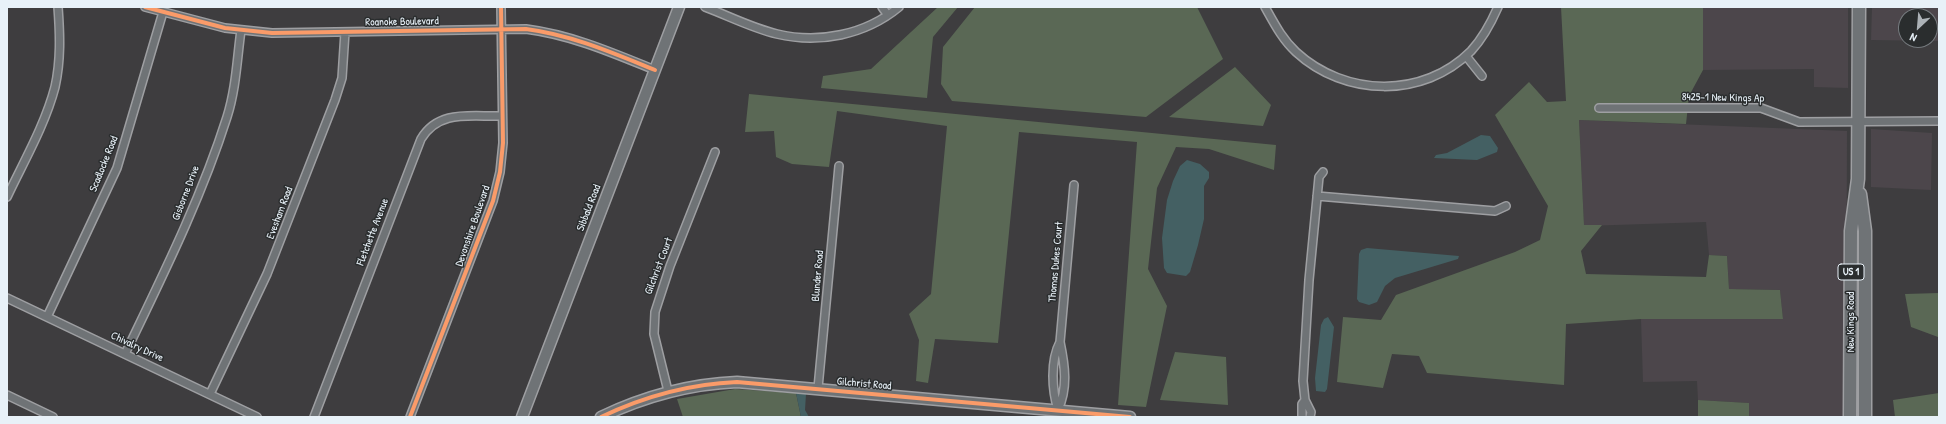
<!DOCTYPE html>
<style>
body{margin:0}
#map{position:relative;width:1946px;height:424px;overflow:hidden;background:#3e3d3f;font-family:"Patrick Hand",sans-serif}
canvas{display:block}
.frame{position:absolute;inset:0;border:8px solid #e8f1f8;pointer-events:none}
.north{position:absolute;left:1898px;top:8px;width:40px;height:40px;box-sizing:border-box;background:#2a2d2e;border:1px solid #767b7f;border-radius:50%;rotate:206deg;font-size:11px;font-weight:700;line-height:16px;text-align:center;color:#e8f1f8}
.north::after{content:'';display:block;margin:auto;width:14px;height:18px;background:#acb2b7;clip-path:polygon(50% 0,100% 100%,50% 72%,0 100%)}
</style>
<div id="map">
<canvas width="1946" height="424"></canvas>
<div class="frame"></div>
<div class="north">N</div>
</div>
<script>
const g = document.querySelector('canvas').getContext('2d');
g.lineJoin = 'round';
function fill(path, color) { g.fillStyle = color; g.fill(path, 'evenodd'); }
function strokePath(path, color, width, dash) { g.strokeStyle = color; g.lineWidth = width; g.lineCap = dash ? 'butt' : 'round'; g.setLineDash(dash || []); g.stroke(path); }
function write(font, color, halo, rows, align = 'center') {
  g.font = font + ' "Patrick Hand",sans-serif'; g.lineWidth = 3; g.setLineDash([]); g.textBaseline = 'middle'; g.strokeStyle = halo; g.fillStyle = color; for (const [text, x, y, turn = 0] of rows) {
    g.save(); g.translate(x, y); g.rotate((+turn || 0) * Math.PI / 180); g.textAlign = isNaN(turn) ? turn : align; if (halo) g.strokeText(text, 0, 0); g.fillText(text, 0, 0); g.restore();
  }
}
fill(new Path2D(`
 M1703,7H1848V88L1814,87V69L1703,70Z
 M1872,7H1939V41L1871,40ZM1906,16H1930V40H1906Z
 M1579,120L1847,131L1846,417H1749L1748,403L1698,400L1697,381L1643,382L1641,319H1783L1780,290L1729,289L1727,256L1709,255L1706,222L1584,226Z
 M1871,129L1932,133L1931,190L1871,187Z`), '#4c464b');
fill(new Path2D(`
 M938,7H958L933,37L927,98L821,88L823,76L871,69Z
 M975,7H1197L1223,59L1146,117L952,101L941,84L943,47Z
 M1561,7H1703V70L1689,96L1686,124L1579,120L1584,225H1602L1581,251L1586,274L1706,277L1709,255L1727,256L1729,289L1780,290L1783,319H1641L1566,324L1564,385L1427,373L1419,356L1392,354L1383,388L1337,382L1343,317L1381,320L1396,295L1515,252L1540,240L1548,206L1495,115L1529,82L1547,102L1566,101Z
 M1235,67L1271,105L1263,126L1169,117Z
 M749,94L1276,145L1274,170L1209,149L1176,147L1157,188L1148,269L1167,306L1146,407L1118,405L1137,142L1019,132L998,343L935,339L928,383L916,381L919,340L909,314L931,294L947,126L837,111L829,167L792,164L776,157L774,131L745,132Z
 M1939,293V342L1938,337L1911,327L1905,294Z
 M1175,352L1226,357L1228,405L1160,400Z
 M735,389L796,393L801,417H683L677,399Z
 M1939,393V417H1895L1893,400Z
 M1698,400L1749,403V417H1698Z`), '#5a6855');
fill(new Path2D(`
 M1481,135L1490,136L1498,148L1497,152L1477,160L1434,158L1436,155L1447,153Z
 M1187,160L1200,164L1209,172V178L1204,186V219L1198,245L1190,272L1186,276L1167,273L1164,268L1162,238L1167,200L1173,181L1180,166Z
 M1367,248L1459,256L1458,259L1395,278L1385,286L1377,302L1369,305L1359,302L1357,299L1359,254L1361,250Z
 M1328,317L1334,327L1327,389L1325,392L1316,391L1315,378L1321,325L1324,319Z
 M799,392L806,394L805,410L809,417H801L796,393Z`), '#446063');
strokePath(new Path2D(`
 M739,7H740`), '#446063', 2);
const street = new Path2D(`
 M145,7L225,28L272,33L526,29C572,35 613,53 655,70
 M705,7C729,16 752,28 777,34C819,44 865,35 899,7
 M882,7L887,14
 M1265,7C1274,23 1282,39 1296,52C1345,97 1423,99 1471,51C1483,38 1491,23 1498,7
 M1466,56L1482,76
 M1599,108H1761L1799,122L1939,121
 M1317,196L1495,211L1506,206
 M7,197C24,161 45,125 55,87C61,60 60,34 58,7
 M7,298L257,417
 M47,317L117,168L163,12
 M125,354C162,277 201,199 227,117C236,89 237,59 241,30
 M818,388L839,166
 M668,391L654,334L655,312L670,266L715,152
 M210,394L267,274L335,100L342,78L345,32
 M7,395L53,417
 M1058,410C1068,388 1065,366 1060,342L1074,185
 M1058,410C1052,390 1050,361 1060,342
 M314,417L421,139C439,109 471,117 502,116
 M410,417L493,201L500,172L503,143L501,7
 M1302,417V404L1305,400
 M1310,417L1311,412L1305,400L1303,381L1309,280L1319,177L1323,172`);
const secondary = new Path2D(`
 M522,417L679,7
 M601,417C645,396 688,384 737,382L1130,417`);
const highway = new Path2D(`
 M1860,194L1865,231V417
 M1850,417L1851,231L1858,179L1859,7`);
strokePath(street, '#9e9fa2', 10);
strokePath(secondary, '#9e9fa2', 13);
strokePath(highway, '#9e9fa2', 15);
strokePath(street, '#6f7376', 7);
strokePath(secondary, '#6f7376', 10);
strokePath(highway, '#6f7376', 12);
strokePath(new Path2D(`
 M145,7L225,28L272,33L526,29C572,35 613,53 655,70
 M410,417L493,201L500,172L503,143L501,7
 M601,417C645,396 688,384 737,382L1130,417`), '#fa9b69', 4);
for (const [x, y, w] of [
 [1851,272,26]
]) { const box = new Path2D(); box.roundRect(x - w / 2, y - 8, w, 16, 3); g.fillStyle = '#2a2d2e'; g.fill(box); strokePath(box, '#e8f1f8', 1); }
write('bold 10px', '#e8f1f8', null, [
 ["US 1",1851,272]
]);
write('11px', '#e8f1f8', '#2a2d2e', [
 ["Roanoke Boulevard",402,22,-1],
 ["8425-1 New Kings Ap",1723,98,1],
 ["Scadlocke Road",104,164,-68],
 ["Gisborne Drive",186,193,-69],
 ["Sibbald Road",589,208,-69],
 ["Evesham Road",280,213,-69],
 ["Devonshire Boulevard",473,226,-71],
 ["Fletchette Avenue",373,232,-69],
 ["Thomas Dukes Court",1056,262,-85],
 ["Gilchrist Court",659,266,-69],
 ["Blunder Road",818,276,-85],
 ["New Kings Road",1851,322,-90],
 ["Chivalry Drive",137,347,25],
 ["Gilchrist Road",864,384,5]
]);
</script>
